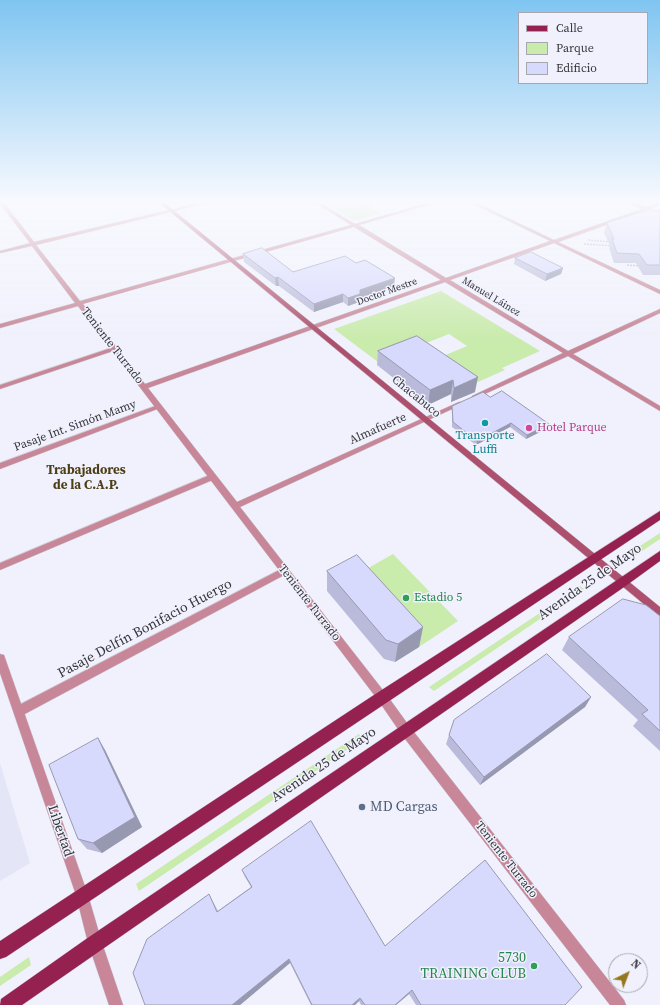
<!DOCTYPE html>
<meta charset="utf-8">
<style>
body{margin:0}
#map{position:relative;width:660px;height:1005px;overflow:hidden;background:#f0f1fc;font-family:"Source Serif 4",serif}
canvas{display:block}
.legend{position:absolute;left:518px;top:12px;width:130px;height:72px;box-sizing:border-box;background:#f0f1fc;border:1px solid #a6a7af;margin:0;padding:5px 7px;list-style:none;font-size:12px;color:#36373b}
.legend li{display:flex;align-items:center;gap:8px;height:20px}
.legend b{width:20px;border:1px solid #a6a7af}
.north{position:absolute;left:608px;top:953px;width:40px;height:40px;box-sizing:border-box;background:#f0f1fc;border:1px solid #a6a7af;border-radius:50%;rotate:42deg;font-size:11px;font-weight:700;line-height:16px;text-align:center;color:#36373b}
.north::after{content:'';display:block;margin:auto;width:14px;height:18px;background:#94771e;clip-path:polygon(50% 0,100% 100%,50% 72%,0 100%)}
</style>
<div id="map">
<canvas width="660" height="1005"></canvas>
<ul class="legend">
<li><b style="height:5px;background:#952150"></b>Calle</li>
<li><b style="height:11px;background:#c9ebac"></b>Parque</li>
<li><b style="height:11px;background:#d8dafd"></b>Edificio</li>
</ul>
<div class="north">N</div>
</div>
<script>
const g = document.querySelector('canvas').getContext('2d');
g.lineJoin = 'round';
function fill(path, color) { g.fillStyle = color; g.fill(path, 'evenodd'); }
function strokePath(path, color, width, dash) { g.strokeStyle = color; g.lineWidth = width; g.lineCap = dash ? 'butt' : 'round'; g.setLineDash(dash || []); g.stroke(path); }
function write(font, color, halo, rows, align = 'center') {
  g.font = font + ' "Source Serif 4",serif'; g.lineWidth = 3; g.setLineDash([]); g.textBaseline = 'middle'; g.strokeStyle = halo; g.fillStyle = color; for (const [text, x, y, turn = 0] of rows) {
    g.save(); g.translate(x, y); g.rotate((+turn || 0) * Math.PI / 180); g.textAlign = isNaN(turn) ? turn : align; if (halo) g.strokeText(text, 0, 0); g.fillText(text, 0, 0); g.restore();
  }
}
fill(new Path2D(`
 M0,763L30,863L0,881Z`), '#e4e5f7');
fill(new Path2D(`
 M320,200H356L381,213L358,220H353Z
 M441,291L540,351L502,368L505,370L478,382L441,357L467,346L449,334L378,362L334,329Z
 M660,533V539L633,557L629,553Z
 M393,554L458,621L419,647L356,575Z
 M580,586L584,589L434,691L429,687Z
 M359,734L363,739L139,891L136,884Z
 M29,957L31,965L0,986V977Z`), '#c9ebac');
const lane = new Path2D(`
 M114,347L117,349L116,350L0,389V385Z
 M158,405L160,406V408L0,469V463Z
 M212,474L216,477L215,479L0,570V563Z
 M285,567L288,569L289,571L288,573L23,715L19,716L15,715L14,711L15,707Z`);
const street = new Path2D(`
 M0,200H2L34,242L212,200H219L36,245L80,301L351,225L311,200H316L355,224L438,200H445L359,225L446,278L550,241L465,200H470L554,240L642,209L622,200H628L647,207L660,203V205L649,210L558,242L660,290V294L554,243L450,280L568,351L660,309V313L573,354L660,406V411L568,356L476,398H472V396L563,353L445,282L148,388L237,502L459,402H463V404L240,507L386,694L410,727L624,1000L626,1005H610L402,735L378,700L78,306L0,328V324L75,303L32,246L0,253V251L30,243L0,204ZM354,227L441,280L145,384L83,304Z
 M0,654L4,655L5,658L88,895L102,943L123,1005H109L88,943L76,895L0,673Z`);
const secondary = new Path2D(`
 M156,200H161L660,607V616L657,615Z`);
const primary = new Path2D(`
 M660,511V520L6,957L0,959V941L377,693Z
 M660,551V561L627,585L22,1005H0L1,999L89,937Z`);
strokePath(lane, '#cbccd5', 1);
strokePath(street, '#cbccd5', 1);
strokePath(secondary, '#cbccd5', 1);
strokePath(primary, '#cbccd5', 1);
strokePath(new Path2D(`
 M588,240L611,242
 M584,244L613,246
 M627,265L640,266`), '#b6b7c0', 1.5, [2, 1]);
fill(lane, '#c78798');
fill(street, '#c78798');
fill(secondary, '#ac506d');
fill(primary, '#952150');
fill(new Path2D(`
 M660,208V275H643L636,263H614L609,248L610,246L604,233L607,223L659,211Z
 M243,254L293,272L356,263L394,286L360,298L359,302L348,306L343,302L314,312L279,286H276L244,262Z
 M515,258L563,268L561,274L545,281L514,264Z
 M417,336L475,392L451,402V394L428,405L377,365L378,351Z
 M490,397L548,428L526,439L510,427L476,445L452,427V406Z
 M327,571L423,627L419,647L395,662L384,659L327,591Z
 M660,616V751L633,726L638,720L562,650L569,637Z
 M591,697L585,707L480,785L446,744L454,720Z
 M98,738L105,750L142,827L102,853L87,849L78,839Z
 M242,870L385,946L565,1005H416L409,994L396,1005H361L359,1001L355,1005H311L290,963L240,1005H145L209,894L218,911L251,887L245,877Z`), '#babbda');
fill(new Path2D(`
 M563,268L561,274L545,281L547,274Z
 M278,277L279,286H276L275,278Z
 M395,278L394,286L360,298L359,302L348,306V298L360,290Z
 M343,294V302L314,312V304Z
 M478,377L475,392L451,402L454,388Z
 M453,380L451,394L428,405L430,390Z
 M511,423L510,427L476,445L477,441Z
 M549,424L548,428L526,439L527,435Z
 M423,627L419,647L395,662L398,644Z
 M591,697L585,707L480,785L484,777Z
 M98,738L105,750L142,827L102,853L93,843Z
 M289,959L290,963L240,1005H232Z
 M412,990L409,994L396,1005H395Z
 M360,998L359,1001L355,1005H352Z`), '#9799b1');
const building = new Path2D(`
 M648,210L660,211V265H647L639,254L617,253L612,239H614L607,223Z
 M262,248L293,272L345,256L356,263L365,260L395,278L360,290V294L348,298L343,294L314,304L278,277L275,278L243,254Z
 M531,252L563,268L547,274L515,258Z
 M417,336L478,377L454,388L453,380L430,390L378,351Z
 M502,391L549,424L527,435L511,423L477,441L453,422L452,406L483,392L490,397Z
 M357,555L423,627L398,644L386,640L327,571Z
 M623,599L646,605L660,616V731L642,714L648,710L569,637Z
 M547,654L591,697L484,777L449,735L454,720Z
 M98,738L135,817L93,843L78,839L49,765Z
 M311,821L385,946L485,860L582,987L565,1005H421L412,990L395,1005H365L360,998L352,1005H312L289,959L232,1005H145L133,973L147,939L209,894L217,912L252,887L242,870Z`);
fill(building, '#d8dafd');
strokePath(building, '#9799b1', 1);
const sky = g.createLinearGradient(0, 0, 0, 341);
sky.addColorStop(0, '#7fc5f1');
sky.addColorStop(0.59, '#f8f9fe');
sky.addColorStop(1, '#f8f9fe00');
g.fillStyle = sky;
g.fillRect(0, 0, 660, 341);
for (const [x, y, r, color] of [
 [485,423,4,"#0f9aa8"],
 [529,428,4,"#d1479c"],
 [406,598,4,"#2e9e5b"],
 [362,807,4,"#5c6f8a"],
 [534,966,4,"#2e9e5b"]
]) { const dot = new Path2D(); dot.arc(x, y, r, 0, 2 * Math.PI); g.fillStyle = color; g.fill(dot); strokePath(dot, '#f0f1fc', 1.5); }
write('10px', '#36373b', '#f0f1fc', [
 ["Doctor Mestre",387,292,-20],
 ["Manuel Láinez",491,297,31]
]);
write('12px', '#36373b', '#f0f1fc', [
 ["Teniente Turrado",112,346,52],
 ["Chacabuco",416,397,39],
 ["Pasaje Int. Simón Mamy",75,426,-20],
 ["Almafuerte",378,429,-24],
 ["Teniente Turrado",309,603,52],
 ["Teniente Turrado",506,860,52]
]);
write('12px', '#b23c85', '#f0f1fc', [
 ["Hotel Parque",537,428]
], 'left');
write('12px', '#0d838f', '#f0f1fc', [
 ["Transporte",485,436],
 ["Luffi",485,450]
]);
write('12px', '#27864d', '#f0f1fc', [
 ["Estadio 5",414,598]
], 'left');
write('bold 13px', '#4c3e16', '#f0f1fc', [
 ["Trabajadores",86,471],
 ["de la C.A.P.",86,486]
]);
write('14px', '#36373b', '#f0f1fc', [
 ["Avenida 25 de Mayo",590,582,-35],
 ["Pasaje Delfín Bonifacio Huergo",145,629,-28],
 ["Avenida 25 de Mayo",324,765,-34],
 ["Libertad",60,831,71]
]);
write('14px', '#4e5e75', '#f0f1fc', [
 ["MD Cargas",370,807]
], 'left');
write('14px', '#27864d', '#f0f1fc', [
 ["5730",526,958],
 ["TRAINING CLUB",526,974]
], 'right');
</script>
